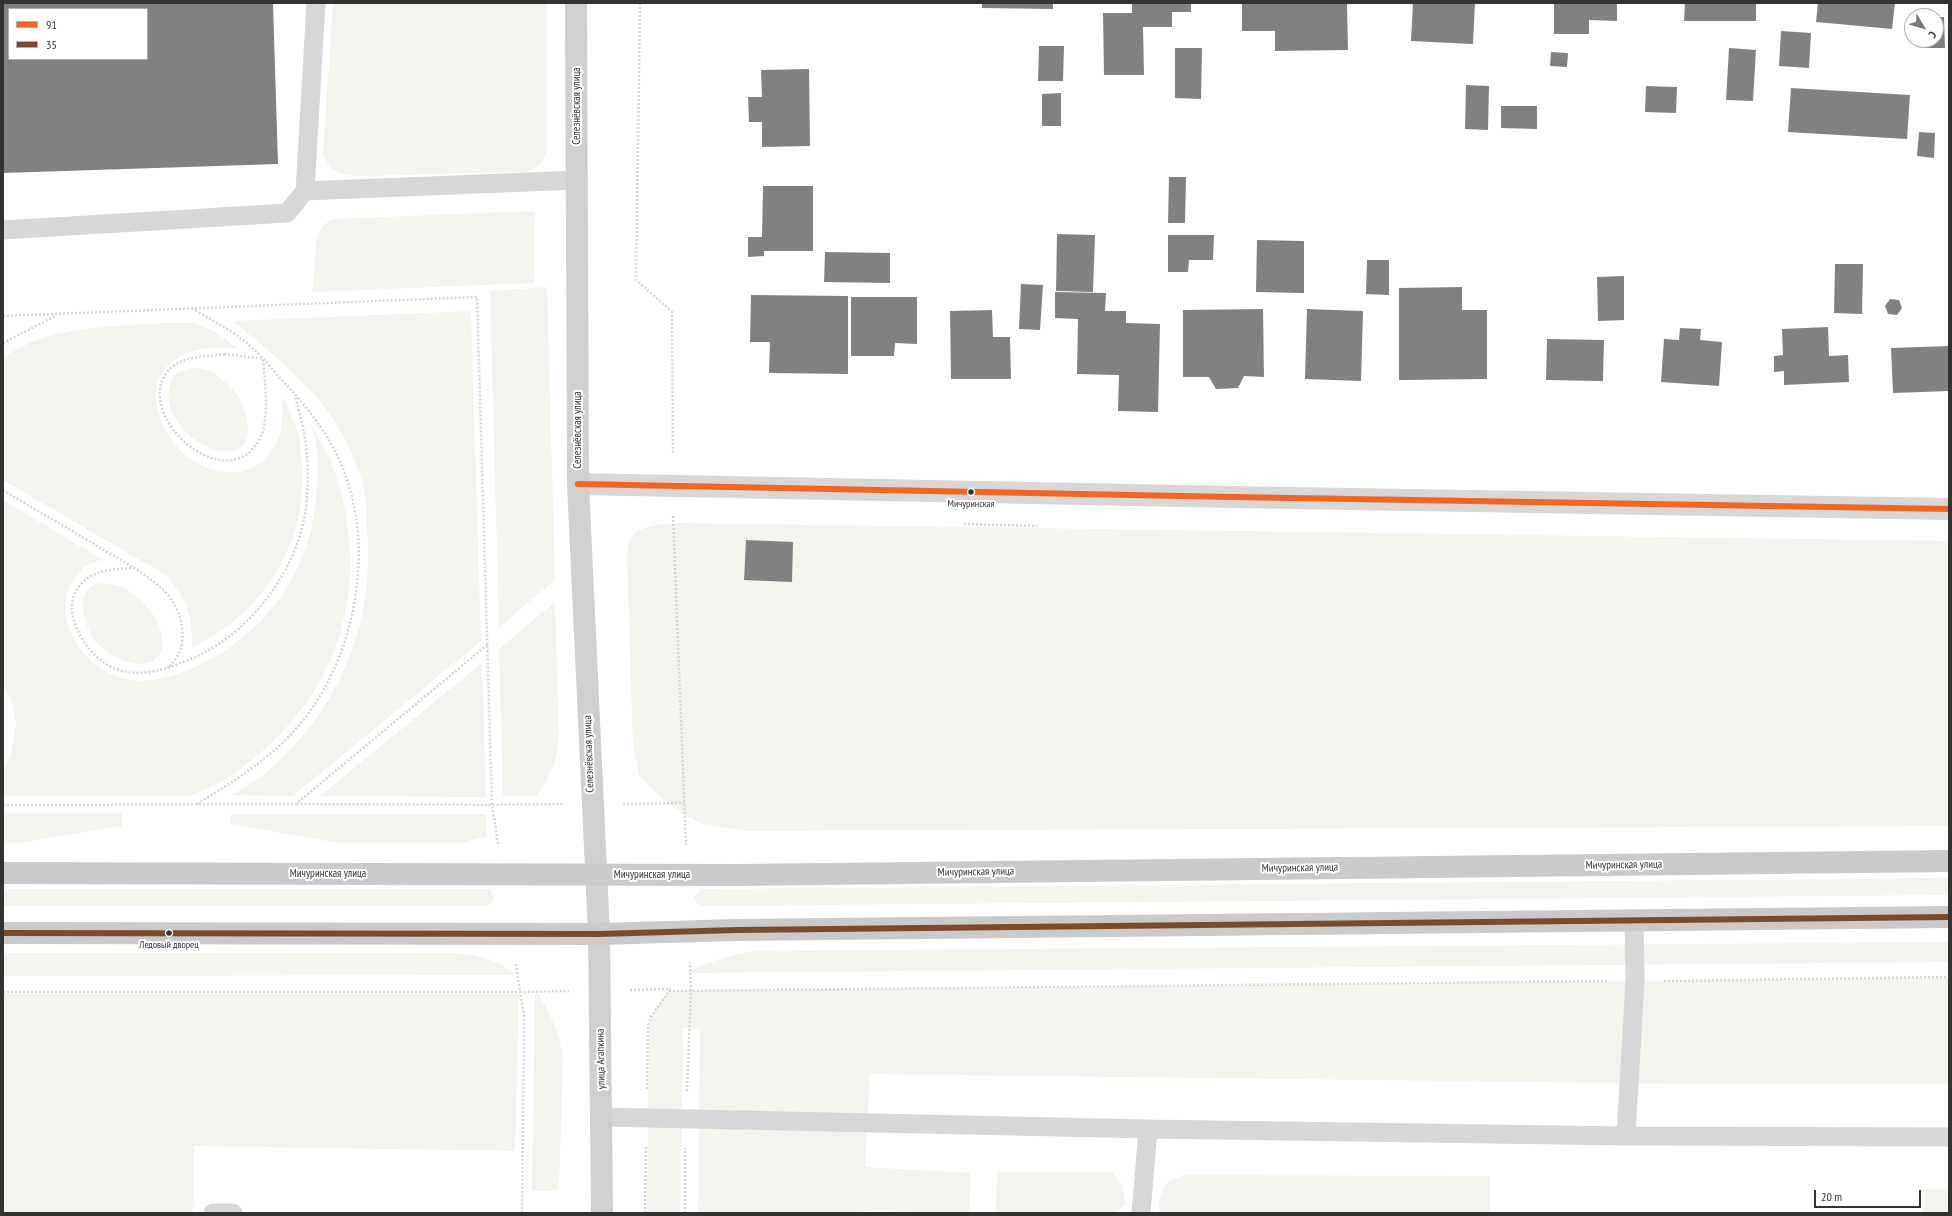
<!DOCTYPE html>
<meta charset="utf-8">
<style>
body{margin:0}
#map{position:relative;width:1952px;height:1216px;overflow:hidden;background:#fff;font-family:"PT Sans Narrow",sans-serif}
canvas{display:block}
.frame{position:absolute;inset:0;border:4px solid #333;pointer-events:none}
.legend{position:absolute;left:8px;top:8px;width:140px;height:52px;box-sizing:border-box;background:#fff;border:1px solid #adadad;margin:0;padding:5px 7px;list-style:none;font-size:12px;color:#333}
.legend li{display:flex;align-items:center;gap:8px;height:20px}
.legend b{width:20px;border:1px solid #adadad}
.north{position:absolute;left:1904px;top:8px;width:40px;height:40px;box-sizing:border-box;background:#fff;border:1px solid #adadad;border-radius:50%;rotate:128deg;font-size:11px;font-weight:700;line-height:16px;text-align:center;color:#333}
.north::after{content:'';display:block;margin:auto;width:14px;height:18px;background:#7a7a7a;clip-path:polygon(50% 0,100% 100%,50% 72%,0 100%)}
.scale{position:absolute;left:1814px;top:1190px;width:107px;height:18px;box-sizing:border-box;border:2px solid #333;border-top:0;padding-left:5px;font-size:12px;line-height:14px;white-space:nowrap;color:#333;-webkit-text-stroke:3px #fff;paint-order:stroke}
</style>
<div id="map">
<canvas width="1952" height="1216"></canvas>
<div class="frame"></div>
<ul class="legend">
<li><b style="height:5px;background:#f26522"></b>91</li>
<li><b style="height:5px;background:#7a4b2a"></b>35</li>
</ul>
<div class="north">С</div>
<div class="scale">20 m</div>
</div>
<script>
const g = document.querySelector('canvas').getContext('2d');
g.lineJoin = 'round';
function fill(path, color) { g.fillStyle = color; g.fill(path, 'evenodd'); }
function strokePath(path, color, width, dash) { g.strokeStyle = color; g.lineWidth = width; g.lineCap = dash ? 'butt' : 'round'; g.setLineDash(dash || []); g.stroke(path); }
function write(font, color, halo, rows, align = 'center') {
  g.font = font + ' "PT Sans Narrow",sans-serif'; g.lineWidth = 4; g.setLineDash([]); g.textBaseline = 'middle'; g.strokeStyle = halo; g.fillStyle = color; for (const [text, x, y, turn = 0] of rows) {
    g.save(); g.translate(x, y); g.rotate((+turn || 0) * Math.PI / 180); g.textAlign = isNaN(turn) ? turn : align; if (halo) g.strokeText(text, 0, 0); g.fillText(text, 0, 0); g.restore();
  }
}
fill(new Path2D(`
 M333,3H547V150C542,164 539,167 526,172L363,176C343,176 331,173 323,154Z
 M535,211L534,283L312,292L317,235L323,226L331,219Z
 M547,287L555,580L499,627L490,291Z
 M471,311L481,641L293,796L232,795C243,788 256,781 267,772C340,709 375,624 367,528C366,515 367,501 364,489C360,469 346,439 335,422C309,381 269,352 233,321Z
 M164,323H193L214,331L237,348C225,348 213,347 201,349C111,367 172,486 243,471C261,467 273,453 279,436C283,424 282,410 283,397C288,408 294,419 297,431C300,439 300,449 301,458C311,541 264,612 192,648C193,616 187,598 164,574L3,480V358C50,325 108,327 164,323Z
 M191,368C197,368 204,369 209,371C220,376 234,389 240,400C249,417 256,449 229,451C199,453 158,414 171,383C172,379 176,373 180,371C183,369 188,369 191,368Z
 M312,426C319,440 330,456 335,471C368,574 348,672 268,746C246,766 216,790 186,796H3V770L11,756L16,723L11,698L3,687V500L103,560C92,561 85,566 78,574C46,609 80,668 121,678C146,685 173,677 197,666C270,632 314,566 317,485C318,463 318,447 312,426Z
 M673,523L1949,541V826L748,831L702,824L681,813L657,794L639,775L633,747L627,553C628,549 628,541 631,538C640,525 659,525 673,523Z
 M100,583C154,583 189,665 138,664C123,663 105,653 96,641C83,626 73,588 100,583Z
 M555,602L559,731C559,754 551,778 537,796H503L499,649Z
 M482,663L486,797L320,796Z
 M3,813H122V826L18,843H3Z
 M231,814H486L487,836L461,843H339L230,824Z
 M1949,878V895L701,906L696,902L694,896L701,889Z
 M3,889H487L491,890L494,899L491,904L487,906H3Z
 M1949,942V962L687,973C708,961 729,956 752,951Z
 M3,953H458C478,956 501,960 515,975L3,976Z
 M1949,978V1084H1703L870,1074L865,1167L971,1173L969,1213L863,1211V1213H698L700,1029L683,1028L680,1213H647L649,1025L655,1009L669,991Z
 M3,994H519L515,1151L194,1146L193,1213H3Z
 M535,994H538C551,1014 559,1033 563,1057L559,1188L555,1191H532Z
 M997,1172H1113L1123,1186L1125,1205L1115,1213H996Z
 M1183,1175L1490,1176V1213H1159V1201L1166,1184Z
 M1923,1189H1949V1213H1923Z`), '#f1f5ed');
fill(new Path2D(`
 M3,3H273L278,164L3,173ZM9,9H147V59H9Z
 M982,3H1053V9L982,8Z
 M1132,3H1191V12H1172V27H1143L1144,75H1104L1103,13H1132Z
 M1242,3H1347L1348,50L1275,51V31H1242Z
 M1413,3H1475L1473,44L1411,41Z
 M1554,3H1617V21L1589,20V34H1554Z
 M1685,3H1756V21H1684Z
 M1818,3H1895L1892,29L1816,22Z
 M1936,17H1944L1945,48H1923V40H1936Z
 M1781,31L1811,33L1809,68L1779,66Z
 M1039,46H1064L1063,81H1038Z
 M1175,48H1202L1201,99L1175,98Z
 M1729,48L1756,50L1753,101L1726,100Z
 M1551,52L1568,53L1567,67L1550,66Z
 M809,69L810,146L762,147V122H749L748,97H762L761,70Z
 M1466,85L1489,86L1488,130L1465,129Z
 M1646,86L1677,87L1676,113L1645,112Z
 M1791,88L1910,95L1907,139L1788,132Z
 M1061,93V126H1042V94Z
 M1501,106H1537V129L1501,128Z
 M1919,132L1935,133L1934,158L1917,156Z
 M1169,177H1186L1185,223H1168Z
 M763,186H813V251H764V256L748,257V237H762Z
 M1057,234L1095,235L1093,292L1056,291Z
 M1168,235H1214L1213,260H1189L1188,272H1168Z
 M1257,240L1304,241V293L1256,292Z
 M825,252L890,253V283L824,282Z
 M1367,260H1389V295L1366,294Z
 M1835,264H1863L1862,314L1834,313Z
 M1624,276V320L1598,321L1597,277Z
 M1021,284L1043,285L1040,330L1019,329Z
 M1462,287V310H1487V379L1399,380V288Z
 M1055,292L1106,293L1105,311H1126V323L1160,324L1158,412L1118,411L1119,375L1077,374L1078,319L1055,318Z
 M751,295L848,296V374L769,373L770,342H750Z
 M851,297H917V344L895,343L894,356H851Z
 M1890,299L1899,300L1902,308L1897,315L1888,314L1885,306Z
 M1263,309L1264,377L1244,376L1238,388L1216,389L1209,377H1183V310Z
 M1307,309L1363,311L1361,381L1305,379Z
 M992,310L993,337H1010L1011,379H951L950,311Z
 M1828,327L1829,356L1848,355L1849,382L1784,385V371L1774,372V356L1783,355L1782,329Z
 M1680,328L1701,329L1700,340L1722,342L1719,386L1661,382L1664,339L1679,340Z
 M1547,339L1604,340L1603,381L1546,380Z
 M1949,346V391L1893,393L1891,348Z
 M746,540L793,542L792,582L744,580Z`), '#818181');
strokePath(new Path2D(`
 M640,3L636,280L672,312L673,455
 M192,308C211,320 231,330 248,344C259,353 269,365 278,376C306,405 333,438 346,477C374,556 354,659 301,723C272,758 234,781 197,804
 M3,316L477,297L492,805L296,804
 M3,343L57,315
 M224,354L263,359C265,381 268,404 264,426C262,439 254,451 242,457C197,478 128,397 176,364C186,357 212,356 224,354Z
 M3,490C34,509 66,527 97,546C119,559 142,571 161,588C183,606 193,649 167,668
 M673,516L686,845
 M964,524L1037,526
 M135,568C116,569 94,569 81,584C56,610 88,659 116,669C143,678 166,669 191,659C253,633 305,562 307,494C308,478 308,461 306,445C304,429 299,412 295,395
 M623,804L684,803
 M3,805L296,804L488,644
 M498,844L492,805L564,804
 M516,964L520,992L569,991
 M1664,981L1949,977
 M630,990L671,989
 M3,992H520L524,1015L522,1213
 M647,1089L648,1026L651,1017L669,991L1607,981
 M687,1091L691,991L690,962
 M645,1213L646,1146
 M685,1213V1148`), '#d6d6d6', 2.5, [2, 2]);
strokePath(new Path2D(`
 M305,191L577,180
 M3,230L287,213L305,191L316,3
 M602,1117L1148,1129L1141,1213
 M1148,1129L1626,1136L1949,1137
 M1626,1136L1635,981L1634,920
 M213,1213H233`), '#d7d7d7', 19);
strokePath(new Path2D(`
 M578,484L1232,497L1949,509`), '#d7d7d7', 22);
strokePath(new Path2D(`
 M576,3L578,484L599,934L602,1213`), '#d0d0d0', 22);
strokePath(new Path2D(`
 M3,873L738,875L1949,861
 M3,933L599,934L737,930L1949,917`), '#cacaca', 22);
strokePath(new Path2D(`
 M578,484L1232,497L1949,509`), '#f26522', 6);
strokePath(new Path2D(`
 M3,933L599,934L737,930L1949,917`), '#7a4b2a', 6);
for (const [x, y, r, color] of [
 [971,492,3.5,"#333"],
 [169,933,3.5,"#333"]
]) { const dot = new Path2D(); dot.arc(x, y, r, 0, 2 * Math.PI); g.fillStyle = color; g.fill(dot); strokePath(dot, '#fff', 1.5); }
write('10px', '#333', '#fff', [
 ["Мичуринская",971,504],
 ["Ледовый дворец",169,945]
]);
write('11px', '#333', '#fff', [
 ["Селезнёвская улица",577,106,-90],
 ["Селезнёвская улица",578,430,-90],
 ["Селезнёвская улица",589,754,-92],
 ["Мичуринская улица",1624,865,-1],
 ["Мичуринская улица",1300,868,-1],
 ["Мичуринская улица",976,872,-1],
 ["Мичуринская улица",328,874],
 ["Мичуринская улица",652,875],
 ["улица Агапкина",601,1059,-91]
]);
</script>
